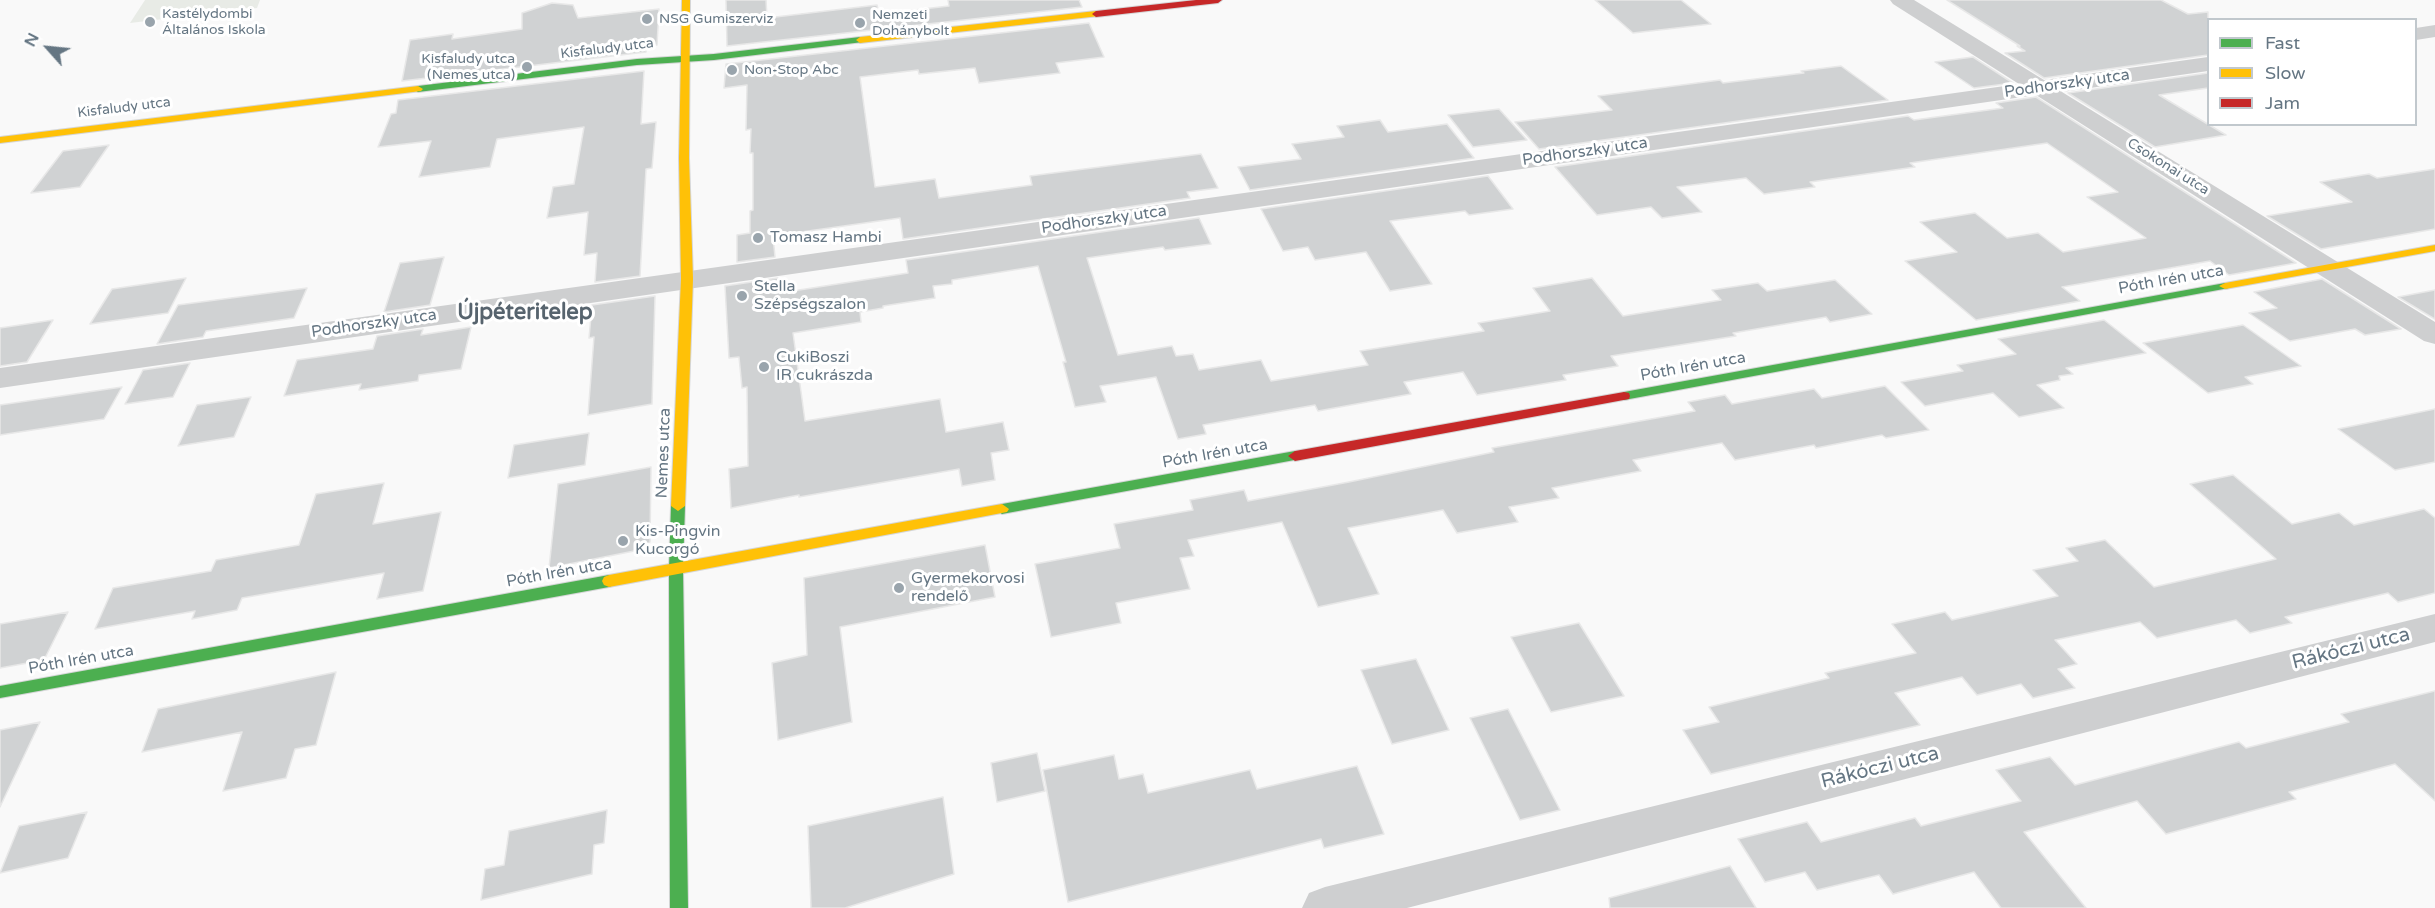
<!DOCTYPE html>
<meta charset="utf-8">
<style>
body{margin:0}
#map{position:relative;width:2435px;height:908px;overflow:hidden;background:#f9f9f9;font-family:"Varela Round",sans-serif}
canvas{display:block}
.legend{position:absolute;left:2207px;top:18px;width:210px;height:108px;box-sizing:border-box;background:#fff;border:2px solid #c1c8cd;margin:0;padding:8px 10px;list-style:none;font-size:18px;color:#657683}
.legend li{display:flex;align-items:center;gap:12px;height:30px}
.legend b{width:30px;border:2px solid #c1c8cd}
.north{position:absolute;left:18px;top:18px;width:60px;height:60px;-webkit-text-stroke:4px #fff;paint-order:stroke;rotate:297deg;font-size:16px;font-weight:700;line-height:24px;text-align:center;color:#657683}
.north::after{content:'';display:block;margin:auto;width:21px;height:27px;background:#657683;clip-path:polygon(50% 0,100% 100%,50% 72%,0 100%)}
</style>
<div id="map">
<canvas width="2435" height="908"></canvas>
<ul class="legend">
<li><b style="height:8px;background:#4caf50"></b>Fast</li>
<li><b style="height:8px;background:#ffc107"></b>Slow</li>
<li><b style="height:8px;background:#c62828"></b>Jam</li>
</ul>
<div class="north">N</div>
</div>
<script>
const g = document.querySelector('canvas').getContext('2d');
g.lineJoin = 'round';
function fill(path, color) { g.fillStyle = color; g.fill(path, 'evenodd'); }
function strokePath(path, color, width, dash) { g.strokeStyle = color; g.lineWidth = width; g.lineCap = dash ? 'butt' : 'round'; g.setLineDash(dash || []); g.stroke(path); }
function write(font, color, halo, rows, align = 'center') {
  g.font = font + ' "Varela Round",sans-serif'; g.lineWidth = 6; g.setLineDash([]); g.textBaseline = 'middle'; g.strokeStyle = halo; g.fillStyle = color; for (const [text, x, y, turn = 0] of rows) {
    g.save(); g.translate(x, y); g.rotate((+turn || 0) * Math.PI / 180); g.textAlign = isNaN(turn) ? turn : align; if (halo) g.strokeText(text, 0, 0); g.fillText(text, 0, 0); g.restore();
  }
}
fill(new Path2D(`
 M145,0H260L257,8L130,23Z`), '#e8ebe6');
const building = new Path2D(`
 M726,0H766L767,18L877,5L879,14L949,6L948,0H1079L1082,7L727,46Z
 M1595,0H1681L1711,24L1633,33Z
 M1947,0H2161L2188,14L2208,12V55L2044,78L2005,53L2025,51L2017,46H2020Z
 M552,3L573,5L578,18L659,9L657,45L646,46V52L402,81L410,40L453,34L452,39L522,29V13Z
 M1089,23L1104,57L1056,63L1060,73L979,83L975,68L919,74L918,70L860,77L875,187L935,179L939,198L1032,185L1030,176L1201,154L1218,188L1187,192L1190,198L903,239L900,218L773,236L775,257L737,262V235L750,233V211L753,210V153H750L751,129L746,130L747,85L724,88L726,64Z
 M1973,57L2013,83L1974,88L1935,62Z
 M1841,66L1888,100L1539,149L1515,122L1612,110L1598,96L1720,80L1723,83L1804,73L1801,71Z
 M644,71L641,124L656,122L652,168L646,169L640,276L595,282L597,253L584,255L588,212L547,218L553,187L574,184L584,127L497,139L490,167L419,177L431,141L378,147L391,114L396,113L398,100Z
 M2208,73V88L2159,95L2226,135L2155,147L2068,93Z
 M2036,97L2296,263L2229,275L2210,261L2062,287L2080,301L1976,320L1905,261L1957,252L1920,222L1975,213L2007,238L2038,233L2063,252L2146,238L2087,197L2118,192L2047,143L1910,163L1915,167L1810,182L1815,187L1764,194L1746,178L1677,187L1702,212L1662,218L1651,207L1597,215L1555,167L1908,116L1914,120L2003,108L1996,103Z
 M1499,109L1527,140L1473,147L1448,115Z
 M1380,120L1388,132L1447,124L1474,158L1250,190L1238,167L1301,159L1292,144L1344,137L1337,126Z
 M109,145L80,187L31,193L63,151Z
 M2435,169V229L2321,249L2267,216L2352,202L2320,182L2369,174L2377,178Z
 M1488,176L1513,209L1469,215L1465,211L1390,221L1432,284L1390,291L1366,252L1315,260L1308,247L1283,251L1261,209Z
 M1199,218L1211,244L1165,250L1163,247L1087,258L1118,355L1172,346L1176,356L1193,354L1199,370L1261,360L1271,381L1368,365L1360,351L1484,331L1478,323L1550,311L1533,288L1592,278L1623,316L1721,300L1712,290L1758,283L1767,291L1835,280L1872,314L1830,322L1826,317L1733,333L1736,336L1611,356L1618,366L1563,375L1566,380L1477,395L1463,372L1404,382L1411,394L1318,411L1315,405L1203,425L1206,434L1178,439L1156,377L1100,386L1106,402L1075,407L1063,362H1066L1038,266L952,280V284L933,286L935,298L883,306V308L860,312L861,322L793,333L805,421L940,399L946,432L1003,422L1009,450L991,453L995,480L962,486L959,469L799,497V495L731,508L729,469L748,466L747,387L742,388L739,357L729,358L725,286L778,278L780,293L908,273L906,260Z
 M444,257L430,305L384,312L400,263Z
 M186,278L168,313L90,324L112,289Z
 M2322,279L2401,329L2365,335L2355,329L2290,341L2249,313L2277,308L2254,292Z
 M307,288L294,318L206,331L203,337L157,344L178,305Z
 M2435,290V319L2398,297Z
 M655,296L652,404L588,415L594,337L589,338L592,305Z
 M53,320L27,362L0,366V328Z
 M2104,320L2146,353L2066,368L2073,374L2059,376L2060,380L2037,385L2064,408L2019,417L1993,393L1925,406L1901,382L1963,371L1957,365L2016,354L1998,339Z
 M2243,325L2301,366L2245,377L2253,384L2208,393L2143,343Z
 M471,327L461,369L419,375L418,381L359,390L361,384L284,396L297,360L373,349L377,336L423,329L421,335Z
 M190,363L173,397L125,404L143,370Z
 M1885,386L1929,430L1886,438L1882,435L1816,448L1814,445L1735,460L1722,443L1633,460L1641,471L1552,488L1559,498L1509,507L1518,522L1457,533L1443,510L1348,528L1379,594L1318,607L1282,522L1188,540L1194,556L1180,558L1190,589L1116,603L1121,623L1051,637L1035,564L1120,548L1114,524L1193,510L1190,500L1244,490L1248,501L1349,482L1494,452L1492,448L1695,411L1688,402L1725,395L1732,404L1814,389L1822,398Z
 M122,387L104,419L0,435V405Z
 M251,397L234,437L178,446L197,405Z
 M2435,409V462L2395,470L2338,429Z
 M589,433L585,465L508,478L514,445Z
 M651,467L650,542L639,550L549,568L558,484Z
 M2233,475L2292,524L2339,513L2354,525L2424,509L2435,518V593L2398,602L2388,593L2285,617L2292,623L2250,633L2236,620L2157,638L2140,622L2055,640L2077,664L2058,669L2075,688L2033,698L2021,684L1977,695L1962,677L1895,693L1920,725L1711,774L1683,730L1719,722L1709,707L1829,678L1825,673L1916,653L1892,624L1945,612L1952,620L2058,596L2033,570L2078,561L2066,548L2105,540L2154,587L2276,559L2190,484Z
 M384,483L373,524L441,512L423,591L377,599L384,573L242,598L237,610L192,619L195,611L95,629L113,588L211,571L216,560L299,545L316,494Z
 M985,545L995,597L840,627L852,722L778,740L772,663L807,655L804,578Z
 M68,612L44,660L0,668V624Z
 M1579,623L1624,696L1551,712L1511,637Z
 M1416,659L1449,730L1392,744L1361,670Z
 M336,672L316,745L295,749L286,778L223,791L242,732L142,752L158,709Z
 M2435,691V801L2395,764L2289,792L2296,799L2166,834L2137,801L2024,832L2086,908H2001L1974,872L1893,894L1879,875L1817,890L1805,872L1765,882L1738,839L1807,822L1821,842L1915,818L1921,826L2021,801L1996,770L2050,757L2075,785L2239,742L2246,748L2349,722L2341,714Z
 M1508,709L1560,810L1520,820L1470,718Z
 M40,722L0,807V730Z
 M1037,753L1045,791L997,802L991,763Z
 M1114,755L1119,779L1143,774L1148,793L1250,770L1257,789L1357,766L1384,834L1324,848L1321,839L1068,902L1043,770Z
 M943,797L954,874L845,908H811L808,826Z
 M607,810L604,843L594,845L592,874L481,900L485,869L504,865L509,831Z
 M87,812L68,858L0,873L19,826Z
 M1730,866L1756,908H1610L1609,898Z`);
fill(building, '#d0d2d3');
strokePath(building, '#e8e8e8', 1.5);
const fast = new Path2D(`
 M860,37L863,38V42L714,60L637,65L418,92L413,89L418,86L637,59L714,54Z
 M2225,283L2229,284L2231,286L2229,288L1624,400L1618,396L1624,392Z
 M1295,451L1302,456L1300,459L1002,514L995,509L1002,504Z
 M678,501L685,506L683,569L688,908H670L669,569L671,506Z
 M609,575L614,577L616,581L614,585L609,587L0,698V686Z`);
const slow = new Path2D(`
 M682,0H690L689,158L693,279L685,506L678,511L671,506L681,279L679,158Z
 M1096,11L1099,12V16L860,43L856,40L860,37Z
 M418,86L423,89L421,91L0,143V137Z
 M2435,245V251L2225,289L2219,286L2225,283Z
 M1002,504L1009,509L1007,512L609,587L604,585L602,581L604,577L609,575Z`);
const jam = new Path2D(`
 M1196,0H1222L1218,3L1096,17L1092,14L1096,11Z
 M1624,392L1629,393L1630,396L1629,399L1295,461L1288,456L1295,451Z`);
strokePath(fast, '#d5d6d7', 2);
strokePath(slow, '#d5d6d7', 2);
strokePath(jam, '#d5d6d7', 2);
fill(new Path2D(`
 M1890,0H1914L2044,80L2208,57V71L2062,92L2435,322V344L2424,341L2036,95L0,388V368L2019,84L1893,4Z
 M2435,25V37L2416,40V28Z
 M2435,614V642L1407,908H1302L1309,893L1325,887Z`), '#cecfd0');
fill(fast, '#4caf50');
fill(slow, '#ffc107');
fill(jam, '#c62828');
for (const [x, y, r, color] of [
 [647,19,6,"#99a4ac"],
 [150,22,6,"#99a4ac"],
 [860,23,6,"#99a4ac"],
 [527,67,6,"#99a4ac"],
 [732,70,6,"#99a4ac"],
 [758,238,6,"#99a4ac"],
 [742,296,6,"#99a4ac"],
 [764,367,6,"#99a4ac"],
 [623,541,6,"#99a4ac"],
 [899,588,6,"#99a4ac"]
]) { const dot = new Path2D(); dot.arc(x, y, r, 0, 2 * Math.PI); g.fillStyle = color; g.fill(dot); strokePath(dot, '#fff', 2); }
write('14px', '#657683', '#fff', [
 ["Kastélydombi",162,14],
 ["Általános Iskola",162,30],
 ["Nemzeti",872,15],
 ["Dohánybolt",872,31],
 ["NSG Gumiszerviz",659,19],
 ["Kisfaludy utca",515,59,"right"],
 ["(Nemes utca)",515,75,"right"],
 ["Non-Stop Abc",744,70]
], 'left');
write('14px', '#657683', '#fff', [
 ["Kisfaludy utca",607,49,-7],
 ["Kisfaludy utca",124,108,-7],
 ["Csokonai utca",2168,167,32]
]);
write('16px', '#657683', '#fff', [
 ["Podhorszky utca",2067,84,-8],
 ["Podhorszky utca",1585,152,-8],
 ["Podhorszky utca",1104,220,-8],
 ["Póth Irén utca",2171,280,-10],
 ["Podhorszky utca",374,324,-8],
 ["Póth Irén utca",1693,367,-10],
 ["Nemes utca",664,453,-88],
 ["Póth Irén utca",1215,454,-10],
 ["Póth Irén utca",559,573,-10],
 ["Póth Irén utca",81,660,-10]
]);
write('16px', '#657683', '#fff', [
 ["Tomasz Hambi",770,238],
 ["Stella",754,287],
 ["Szépségszalon",754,305],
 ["CukiBoszi",776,358],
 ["IR cukrászda",776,376],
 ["Kis-Pingvin",635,532],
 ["Kucorgó",635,550],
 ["Gyermekorvosi",911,579],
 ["rendelő",911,597]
], 'left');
write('20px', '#657683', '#fff', [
 ["Rákóczi utca",2351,649,-14],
 ["Rákóczi utca",1880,768,-14]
]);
write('bold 22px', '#57646e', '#fff', [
 ["Újpéteritelep",525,313]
]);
</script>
